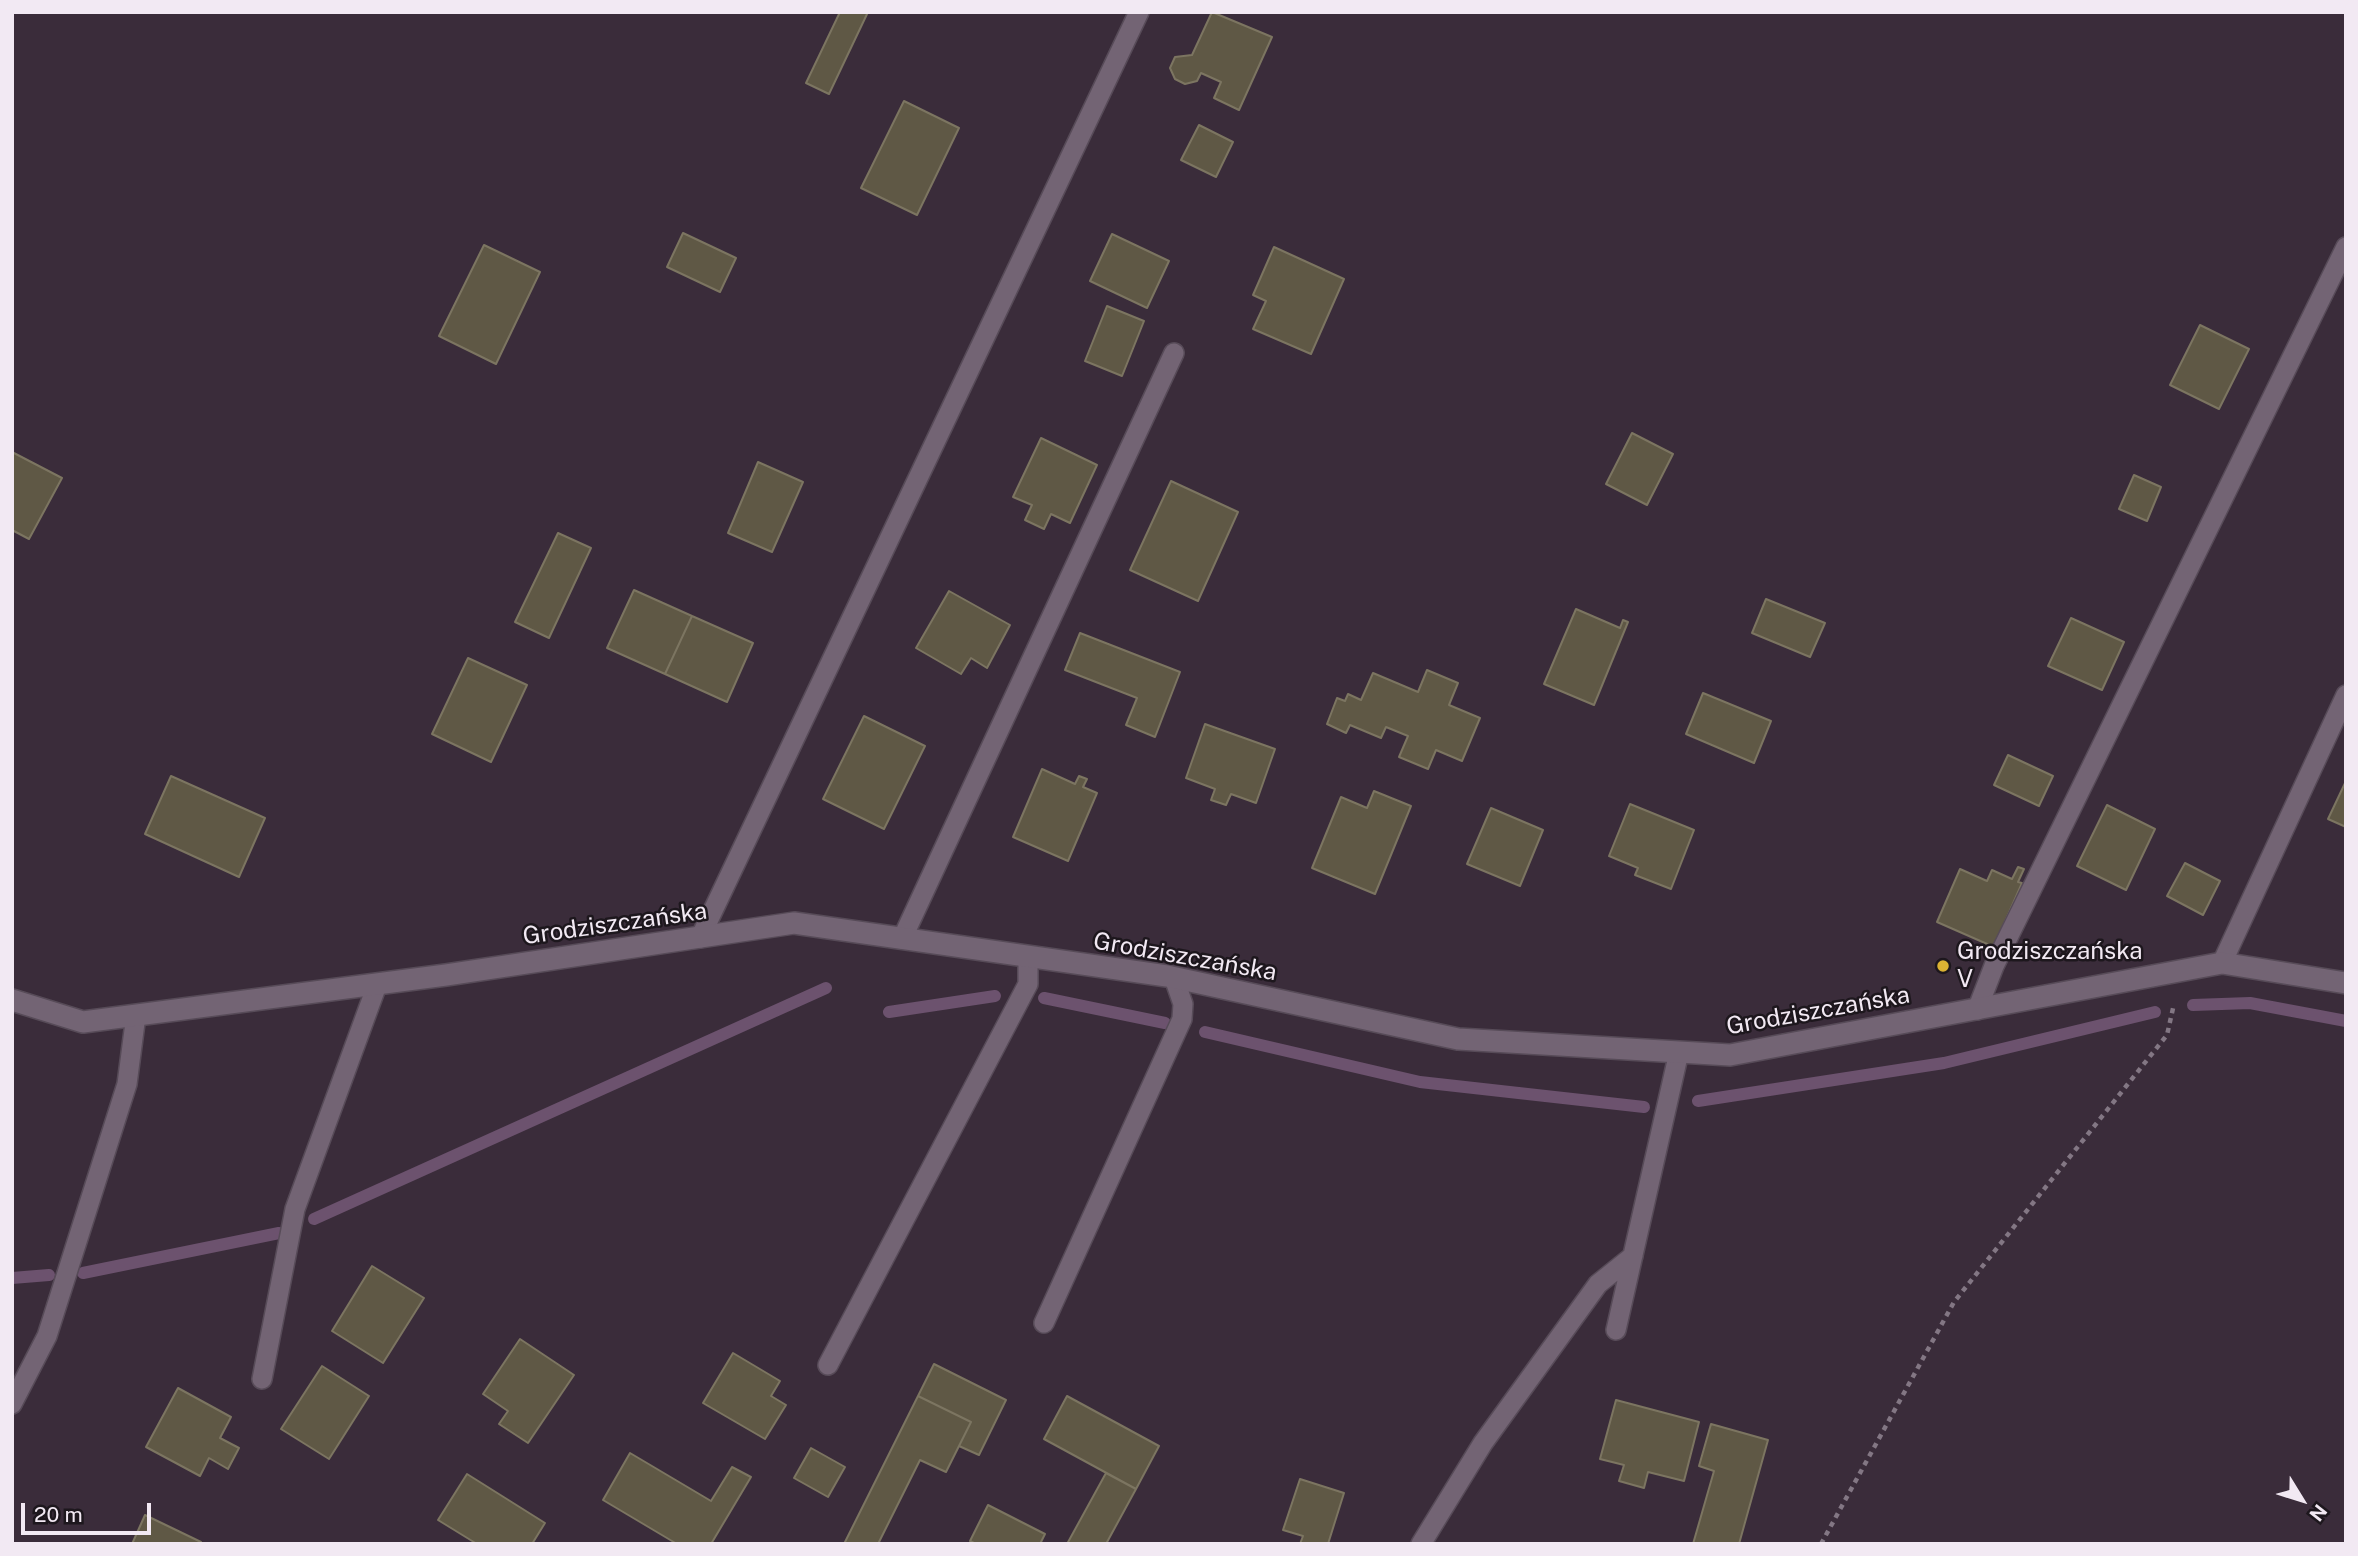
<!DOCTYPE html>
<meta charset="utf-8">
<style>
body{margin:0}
#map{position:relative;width:2358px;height:1556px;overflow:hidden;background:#3a2c3a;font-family:"Public Sans",sans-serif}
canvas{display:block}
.frame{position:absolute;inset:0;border:14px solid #f2e9f3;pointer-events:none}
.north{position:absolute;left:2267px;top:1465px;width:70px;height:70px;-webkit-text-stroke:5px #1d171d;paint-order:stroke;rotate:128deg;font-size:19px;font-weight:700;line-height:28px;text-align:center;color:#f2e9f3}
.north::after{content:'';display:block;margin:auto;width:24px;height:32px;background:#f2e9f3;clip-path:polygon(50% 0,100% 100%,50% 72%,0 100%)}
.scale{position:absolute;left:21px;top:1503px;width:130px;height:32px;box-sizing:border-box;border:4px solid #f2e9f3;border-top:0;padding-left:9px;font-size:21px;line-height:24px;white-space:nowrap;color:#f2e9f3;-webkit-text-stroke:5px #1d171d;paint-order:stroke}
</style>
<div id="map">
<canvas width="2358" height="1556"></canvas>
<div class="frame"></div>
<div class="north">N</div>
<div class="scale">20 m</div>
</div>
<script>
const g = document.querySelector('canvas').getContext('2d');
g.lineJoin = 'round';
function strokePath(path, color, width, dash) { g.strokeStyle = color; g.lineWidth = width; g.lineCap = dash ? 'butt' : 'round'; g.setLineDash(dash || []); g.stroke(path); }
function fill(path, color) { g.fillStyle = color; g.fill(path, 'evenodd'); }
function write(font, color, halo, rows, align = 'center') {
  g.font = font + ' "Public Sans",sans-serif'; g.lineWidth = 5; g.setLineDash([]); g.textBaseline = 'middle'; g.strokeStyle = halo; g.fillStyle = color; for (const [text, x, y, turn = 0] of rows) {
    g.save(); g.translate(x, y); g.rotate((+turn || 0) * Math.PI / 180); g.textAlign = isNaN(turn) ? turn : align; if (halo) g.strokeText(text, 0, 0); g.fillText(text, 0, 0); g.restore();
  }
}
strokePath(new Path2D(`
 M1044,998L1165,1023
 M2193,1005L2250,1003L2346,1021
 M889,1012L995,996
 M1205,1032L1420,1082L1644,1107
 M1698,1101L1944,1063L2155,1012
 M314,1219L826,988
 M83,1273L279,1233
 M12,1278L49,1275`), '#6c526e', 12);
const building = new Path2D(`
 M840,12H868L829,94L806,83Z
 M1212,12L1272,37L1239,110L1214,98L1221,82L1201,73L1197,81L1185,84L1175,79L1170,68L1175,57L1192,55Z
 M904,101L959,128L917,215L861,188Z
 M1199,125L1233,142L1216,177L1181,160Z
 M683,233L736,258L720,292L667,267Z
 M1112,234L1169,261L1147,308L1090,281Z
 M484,245L540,272L496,364L439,336Z
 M1274,247L1344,279L1311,354L1253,329L1266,301L1253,295Z
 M1107,306L1144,321L1122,376L1085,361Z
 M2200,325L2249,349L2219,409L2170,385Z
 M1632,433L1673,454L1647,505L1606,484Z
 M1041,438L1097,465L1070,523L1051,514L1044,529L1025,520L1032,505L1013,497Z
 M12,452L62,478L29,539L12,530Z
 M758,462L803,482L772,552L728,533Z
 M2134,475L2161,487L2147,521L2119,509Z
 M1171,481L1238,512L1198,601L1130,570Z
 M558,533L591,548L549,638L515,622Z
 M634,590L692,616L665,674L607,648Z
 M949,591L1010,625L987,668L971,658L961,674L916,648Z
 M1766,599L1825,623L1810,657L1752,633Z
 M1576,609L1620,628L1623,620L1628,622L1594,705L1544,684Z
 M692,616L753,643L727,702L665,674Z
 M2071,618L2124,642L2102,690L2048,666Z
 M1080,633L1180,672L1155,737L1126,725L1137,698L1065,670Z
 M468,658L527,685L491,762L432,734Z
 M1427,670L1458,683L1449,705L1480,718L1462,761L1436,750L1428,769L1399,757L1408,736L1386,727L1381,738L1350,725L1346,733L1327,724L1337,698L1345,701L1348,694L1361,700L1373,673L1418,692Z
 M1703,693L1771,721L1754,763L1686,734Z
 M864,716L925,746L884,829L823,799Z
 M1205,724L1275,749L1256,803L1231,794L1226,805L1211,800L1215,789L1186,778Z
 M2008,755L2053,776L2039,806L1994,785Z
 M1042,769L1075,784L1079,776L1087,779L1083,787L1097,793L1068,861L1013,837Z
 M171,776L265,818L239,877L145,834Z
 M2346,781V827L2328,819Z
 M1374,791L1411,806L1375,894L1312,868L1341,797L1367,808Z
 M1630,804L1694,830L1671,889L1635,875L1638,868L1609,856Z
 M2107,805L2155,829L2126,890L2077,866Z
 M1491,808L1543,830L1520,886L1467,864Z
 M2185,863L2220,881L2203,915L2167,896Z
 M2018,867L2024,869L2018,882L2022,883L1994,947L1937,922L1960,869L1987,881L1992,870L2012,879Z
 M372,1266L424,1298L383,1363L332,1331Z
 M520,1339L574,1375L528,1443L499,1424L508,1411L483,1394Z
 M733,1353L780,1381L771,1396L786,1405L765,1439L703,1403Z
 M934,1364L1006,1400L979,1455L959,1446L971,1422L918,1396Z
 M322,1366L369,1396L329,1459L281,1429Z
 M178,1388L231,1417L220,1438L239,1448L228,1469L209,1458L200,1476L146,1447Z
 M918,1396L971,1422L946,1472L920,1460L878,1544H844Z
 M1067,1396L1159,1446L1136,1489L1044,1439Z
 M1616,1400L1699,1422L1684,1481L1648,1472L1644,1488L1619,1481L1624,1465L1600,1459Z
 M1711,1424L1768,1440L1739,1544H1693L1714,1471L1699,1466Z
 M811,1448L845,1467L828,1497L794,1478Z
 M630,1453L711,1501L732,1467L751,1477L711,1544H677L603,1500Z
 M1106,1473L1136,1489L1106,1544H1067Z
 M467,1474L545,1523L532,1544H477L438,1520Z
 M1300,1479L1344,1493L1328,1544H1300L1303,1536L1283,1530Z
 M988,1505L1045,1534L1040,1544H976L970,1541Z
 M145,1515L201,1542L200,1544H132Z`);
fill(building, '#5f5845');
strokePath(building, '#7c7561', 2);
const lane = new Path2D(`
 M700,938L1139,12
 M902,939L1174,353
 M2222,963L2346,695
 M1977,1010L1994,966L2346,247
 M1044,1323L1182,1019L1183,1004L1174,978
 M1616,1330L1679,1052
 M828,1365L1028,984V957
 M262,1379L295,1209L377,985
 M12,1404L47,1336L127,1084L136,1015
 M1421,1544L1483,1443L1598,1284L1633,1256`);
const street = new Path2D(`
 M12,1000L83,1022L446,975L794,923L1167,976L1458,1039L1730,1055L2222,963L2346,983`);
strokePath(lane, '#574b58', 22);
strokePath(street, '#574b58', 24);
strokePath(new Path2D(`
 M1821,1544L1954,1302L2167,1035L2174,1004`), '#837784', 4.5, [5, 5]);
strokePath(lane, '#736474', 19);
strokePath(street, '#736474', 21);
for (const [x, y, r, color] of [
 [1943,966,7,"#dbb233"]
]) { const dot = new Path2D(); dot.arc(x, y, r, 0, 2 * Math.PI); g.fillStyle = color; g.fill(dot); strokePath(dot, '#1d171d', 2.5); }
write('24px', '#f2e9f3', '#1d171d', [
 ["Grodziszczańska",615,924,-8],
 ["Grodziszczańska",1185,957,10],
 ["Grodziszczańska",1818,1011,-10]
]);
write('24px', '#f2e9f3', '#1d171d', [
 ["Grodziszczańska",1957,952],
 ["V",1957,980]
], 'left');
</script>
